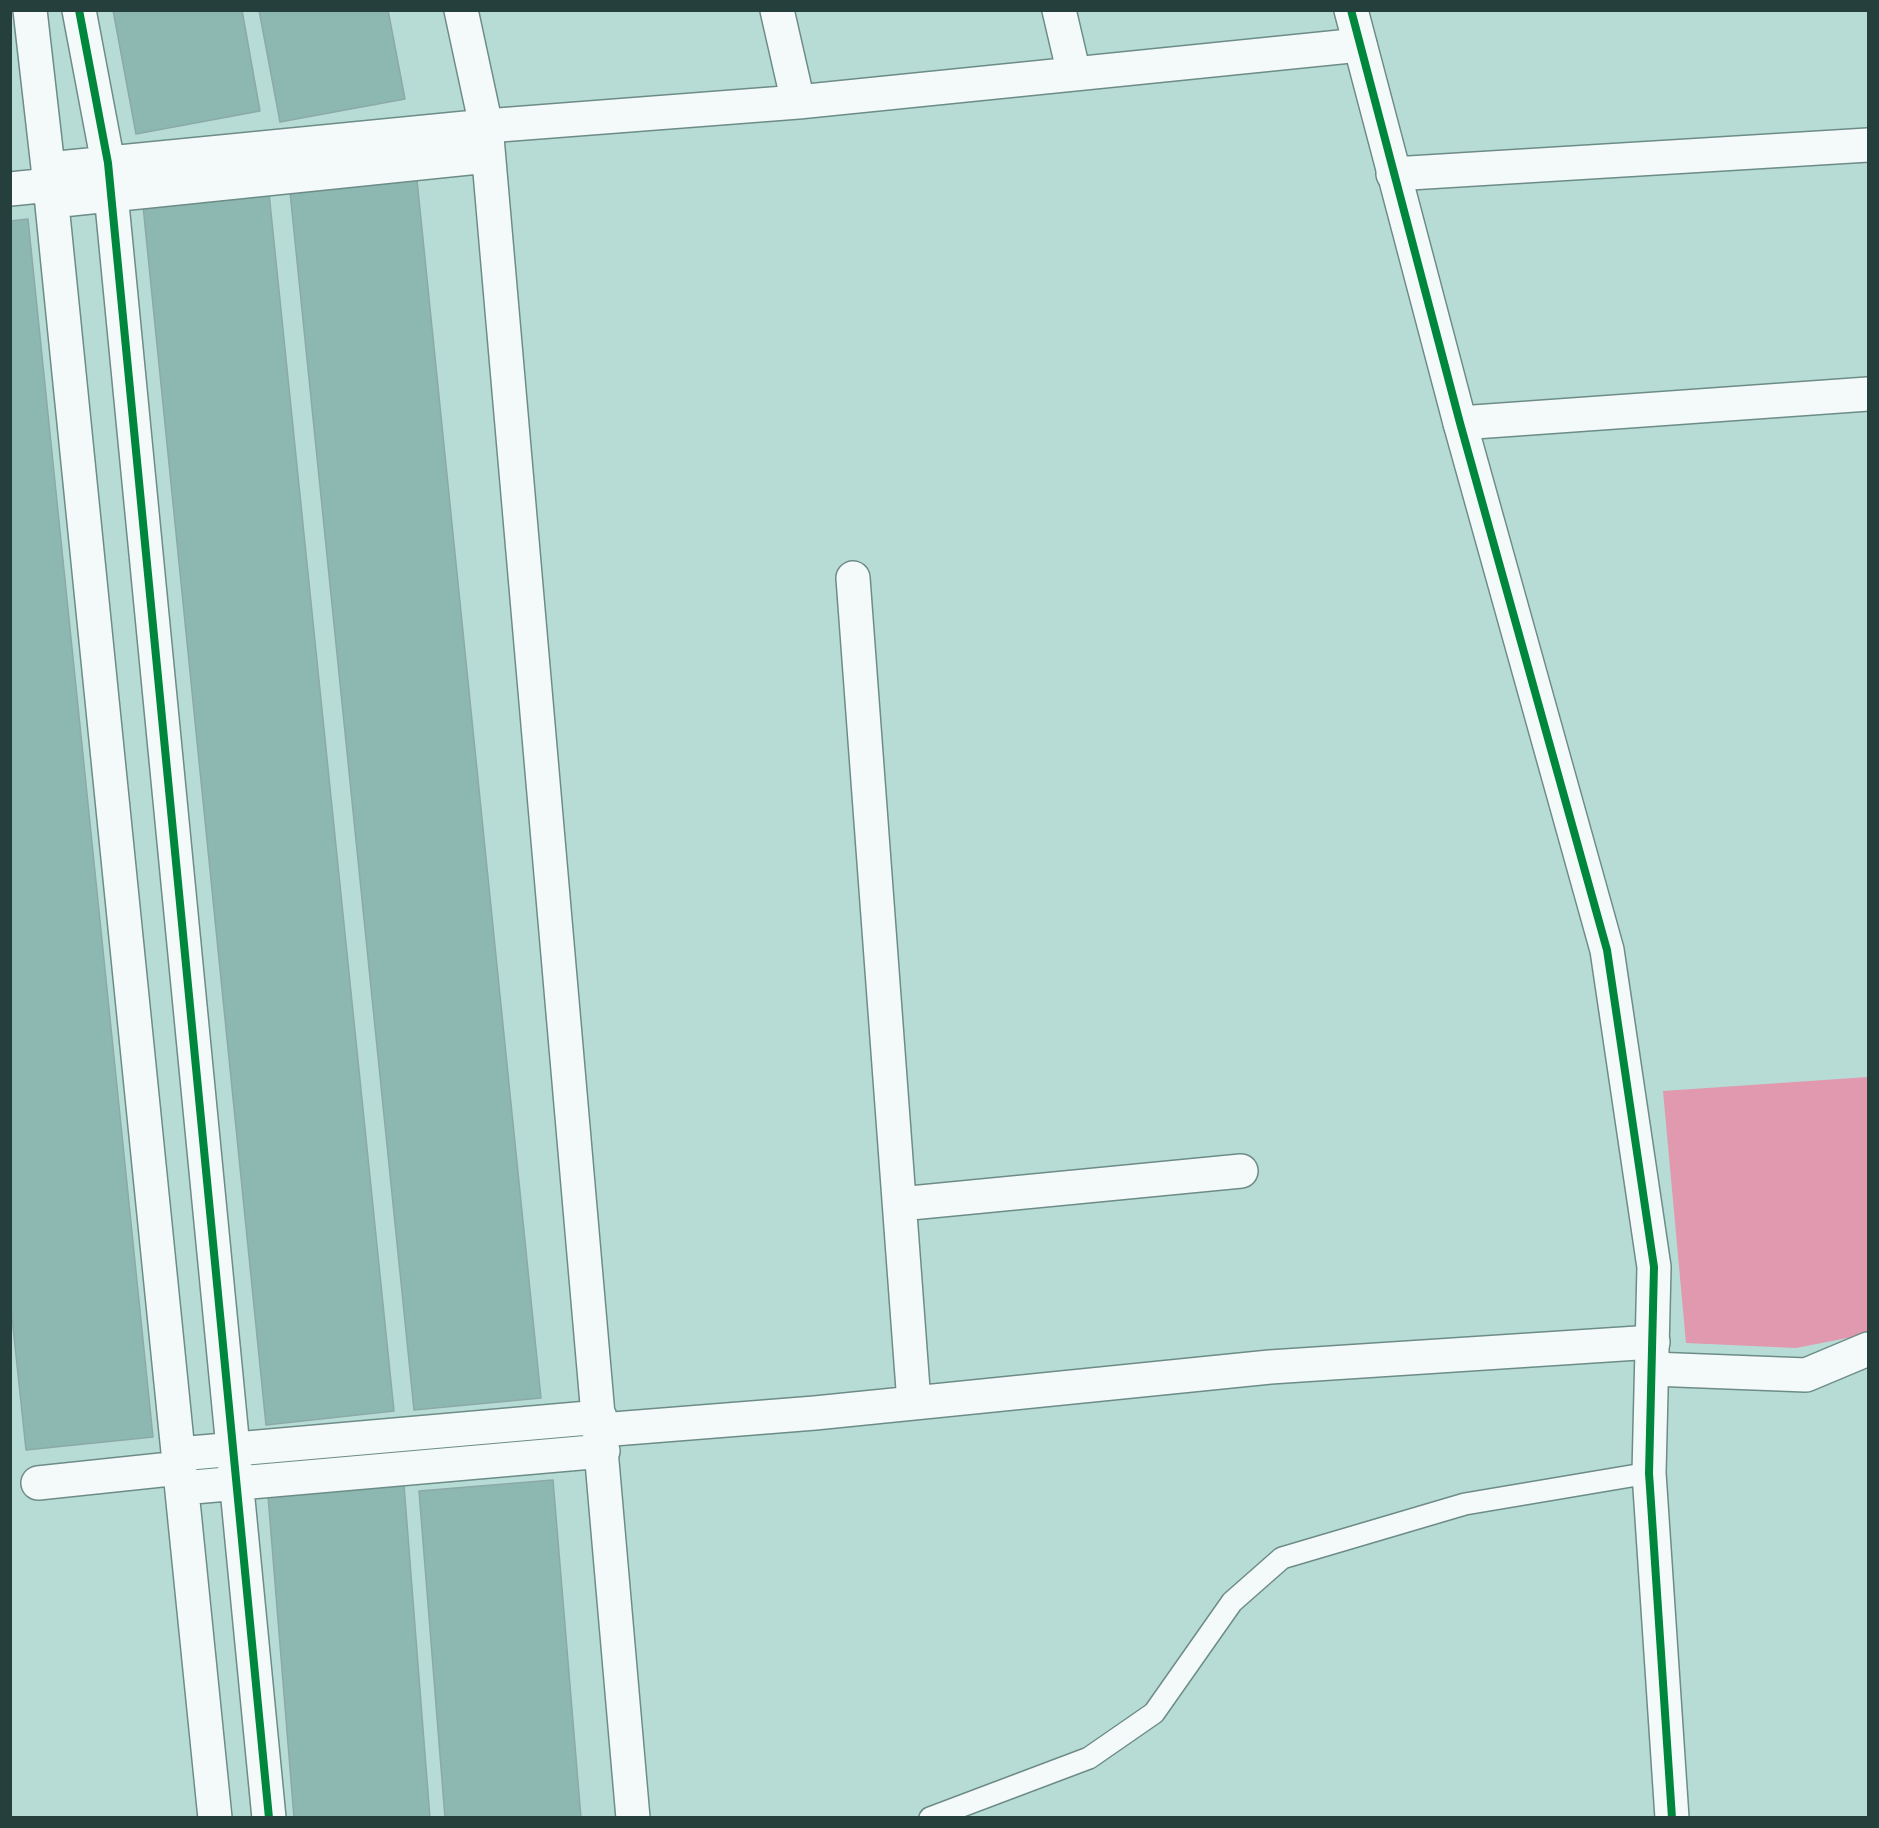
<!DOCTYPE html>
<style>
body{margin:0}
#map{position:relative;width:1879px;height:1828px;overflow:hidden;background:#b7dcd6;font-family:"Source Serif 4",serif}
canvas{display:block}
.frame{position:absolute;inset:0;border:12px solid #25403c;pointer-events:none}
</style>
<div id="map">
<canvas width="1879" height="1828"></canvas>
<div class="frame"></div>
</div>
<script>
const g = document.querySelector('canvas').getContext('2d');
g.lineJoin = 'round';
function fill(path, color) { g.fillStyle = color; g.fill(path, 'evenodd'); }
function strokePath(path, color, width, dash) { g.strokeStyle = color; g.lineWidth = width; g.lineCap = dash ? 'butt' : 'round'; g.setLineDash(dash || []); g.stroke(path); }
fill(new Path2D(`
 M1868,1077V1334L1796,1348L1686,1343L1663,1091Z`), '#e099af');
const building = new Path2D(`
 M113,10H242L260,111L136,134Z
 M259,10H388L405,99L280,122Z
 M417,180L541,1398L414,1410L290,192Z
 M269,193L394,1411L266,1425L143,206Z
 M28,219L153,1437L26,1450L10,1299V221Z
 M553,1480L581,1818H445L419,1491Z
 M404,1485L430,1818H294L268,1496Z`);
fill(building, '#8db8b2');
strokePath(building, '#8caaa5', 1.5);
const service = new Path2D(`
 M930,1818L1089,1758L1154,1713L1232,1602L1282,1558L1465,1504L1649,1473`);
const minor = new Path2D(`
 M30,10L50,185L215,1818
 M79,10L108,163L269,1818
 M461,10L486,126L633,1818
 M777,10L798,102
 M1059,10L1074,74
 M48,169L486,126L798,102L1360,45
 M1393,174L1868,145
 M10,189L50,185
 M52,201L488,156
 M1460,423L1868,394
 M853,578L914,1403
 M900,1204L1241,1171
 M1652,1369L1806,1375L1868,1349
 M601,1430L815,1413L1270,1367L1653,1342
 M179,1454L600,1417
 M38,1483L180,1468
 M182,1488L603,1451`);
const tertiary = new Path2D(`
 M1351,10L1460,423L1607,950L1654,1267L1649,1473L1672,1818`);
strokePath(service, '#6d8c87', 24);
strokePath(minor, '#6d8c87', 36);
strokePath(tertiary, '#6d8c87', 36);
strokePath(service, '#f4faf9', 21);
strokePath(minor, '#f4faf9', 33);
strokePath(tertiary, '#f4faf9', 33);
strokePath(new Path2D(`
 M79,10L108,163L269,1818
 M1351,10L1460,423L1607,950L1654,1267L1649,1473L1672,1818`), '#00873e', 8);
</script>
